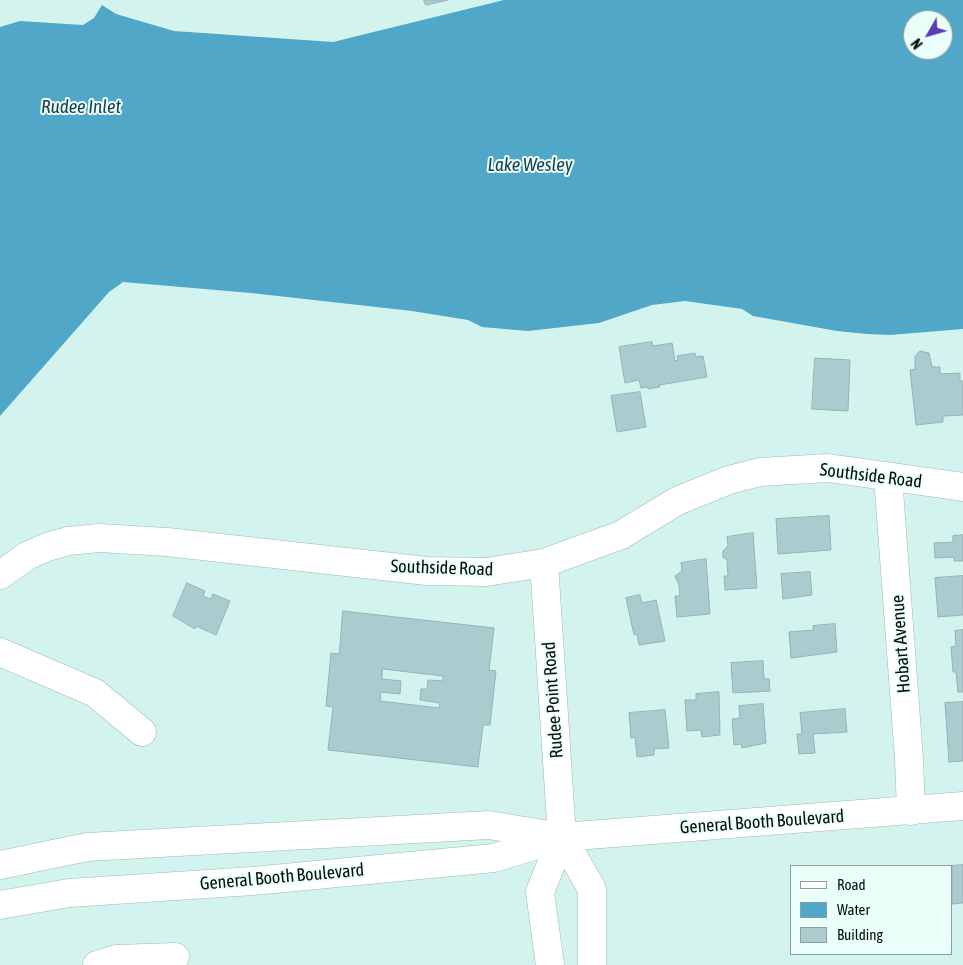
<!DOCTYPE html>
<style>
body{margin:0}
#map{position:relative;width:963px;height:965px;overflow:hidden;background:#d3f4ee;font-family:"Asap Condensed",sans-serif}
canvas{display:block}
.legend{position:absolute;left:790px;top:865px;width:162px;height:90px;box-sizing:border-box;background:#eafefa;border:1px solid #8e9e9b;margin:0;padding:6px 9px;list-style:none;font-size:15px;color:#050f0d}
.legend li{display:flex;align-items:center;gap:10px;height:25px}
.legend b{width:25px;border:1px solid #8e9e9b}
.north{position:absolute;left:903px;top:10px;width:50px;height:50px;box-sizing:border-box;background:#eafefa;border:1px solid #8e9e9b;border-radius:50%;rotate:232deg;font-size:14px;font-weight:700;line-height:20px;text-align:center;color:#050f0d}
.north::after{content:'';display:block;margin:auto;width:18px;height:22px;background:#5a3bb3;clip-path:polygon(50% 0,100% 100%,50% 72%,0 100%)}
</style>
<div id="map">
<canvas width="963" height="965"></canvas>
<ul class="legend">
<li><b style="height:6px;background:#fff"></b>Road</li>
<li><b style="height:14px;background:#51a7c7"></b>Water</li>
<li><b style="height:14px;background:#abcccf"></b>Building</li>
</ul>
<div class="north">N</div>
</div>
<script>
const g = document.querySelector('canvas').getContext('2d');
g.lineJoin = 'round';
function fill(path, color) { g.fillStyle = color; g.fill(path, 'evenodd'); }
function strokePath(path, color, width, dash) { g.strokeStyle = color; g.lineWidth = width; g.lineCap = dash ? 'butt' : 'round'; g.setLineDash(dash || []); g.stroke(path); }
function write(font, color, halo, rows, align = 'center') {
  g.font = font + ' "Asap Condensed",sans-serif'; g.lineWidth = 4; g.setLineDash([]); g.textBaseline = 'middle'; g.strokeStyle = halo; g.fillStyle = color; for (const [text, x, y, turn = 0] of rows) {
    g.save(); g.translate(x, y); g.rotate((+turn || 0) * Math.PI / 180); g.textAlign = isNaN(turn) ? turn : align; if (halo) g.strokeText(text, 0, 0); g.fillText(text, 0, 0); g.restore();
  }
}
fill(new Path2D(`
 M504,0H963V329L890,335L867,334L837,331L753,316L742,309L685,301L652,305L599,323L528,331L482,327L468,320L412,311L251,293L123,282L109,292L0,416V27L20,21L83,25L94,18L102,5L116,14L174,31L333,42ZM913,20H943V50H913Z`), '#51a7c7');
const building = new Path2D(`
 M424,0H448L426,5Z
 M652,342L653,346L672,343L675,361L678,360L677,356L695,353L696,357L703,356L707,377L659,385L660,387L648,389V387L641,388L639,380L625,383L619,347Z
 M920,351L929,353L932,367H940V374L960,373V381H963V415L943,416V422L916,425L910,370L915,369V357Z
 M815,358L850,360L848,411L812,409Z
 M640,392L646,427L617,432L611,396Z
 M829,516L831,550L778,554L776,519Z
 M753,533L757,588L725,590L724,576H728L727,560L723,557V551L728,546L727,537Z
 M963,535V561H954V557L935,558L934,543L953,542V536Z
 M706,559L710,614L677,617L675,596H680L679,585L675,576L682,571L681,563Z
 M810,572L812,595L783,599L781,574Z
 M963,576V615L938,617L935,578Z
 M187,583L205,591L203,596L211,599L213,594L230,601L216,635L196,626L195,629L173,616Z
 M640,595L642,603L656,600L665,641L639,645L637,634L634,635L626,598Z
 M343,611L494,628L489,670L496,671L490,725H483L478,767L328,750L333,707L326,706L331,653L339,654ZM383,669L443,676V681L428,680L427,689H421L420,700L440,703L439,708L380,701L381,692L400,694L401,681L382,679Z
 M835,624L837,652L791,658L789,632L814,630L813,626Z
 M963,630V692H958L956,672H953L951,647L956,646L955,631Z
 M763,661L764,679H769L770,691L733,693L731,663Z
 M719,692L720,735L702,737L701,730L687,731L685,700H696V694Z
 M963,702V761L949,762L945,703Z
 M763,704L766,743L742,748L741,744L734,745L732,719L740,718L739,706Z
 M845,709L847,732L813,734L815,753L799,754L797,734H802L800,713Z
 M665,710L669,748L654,749V755L637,757L635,737L631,738L629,713Z
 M963,865V903L952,904V866H946Z`);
fill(building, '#abcccf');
strokePath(building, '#93b3b7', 1);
const minor = new Path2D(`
 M888,477L909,759L911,811
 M544,563L562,837L540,892L550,965
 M0,575L27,556L47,547L68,541L99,538L167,542L427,571L486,572L544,563L621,535L677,501L729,480L760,472L828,468L963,487
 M0,652L95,693L142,732
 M562,837L592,889V965
 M97,965L116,959L175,957`);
const highway = new Path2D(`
 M0,865L87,847L489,825L555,836
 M0,905L69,893L253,881L494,858L562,837L963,806`);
strokePath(minor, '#9bbab4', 29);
strokePath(highway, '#9bbab4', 29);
strokePath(minor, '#fff', 28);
strokePath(highway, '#fff', 28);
write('18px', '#050f0d', '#eafefa', [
 ["Southside Road",871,476,7],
 ["Southside Road",442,568,2],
 ["Hobart Avenue",901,644,-94],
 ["Rudee Point Road",553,700,-94],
 ["General Booth Boulevard",762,822,-4],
 ["General Booth Boulevard",282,877,-5]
]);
write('italic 19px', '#19404e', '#eafefa', [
 ["Rudee Inlet",81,107],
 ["Lake Wesley",530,165]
]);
</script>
